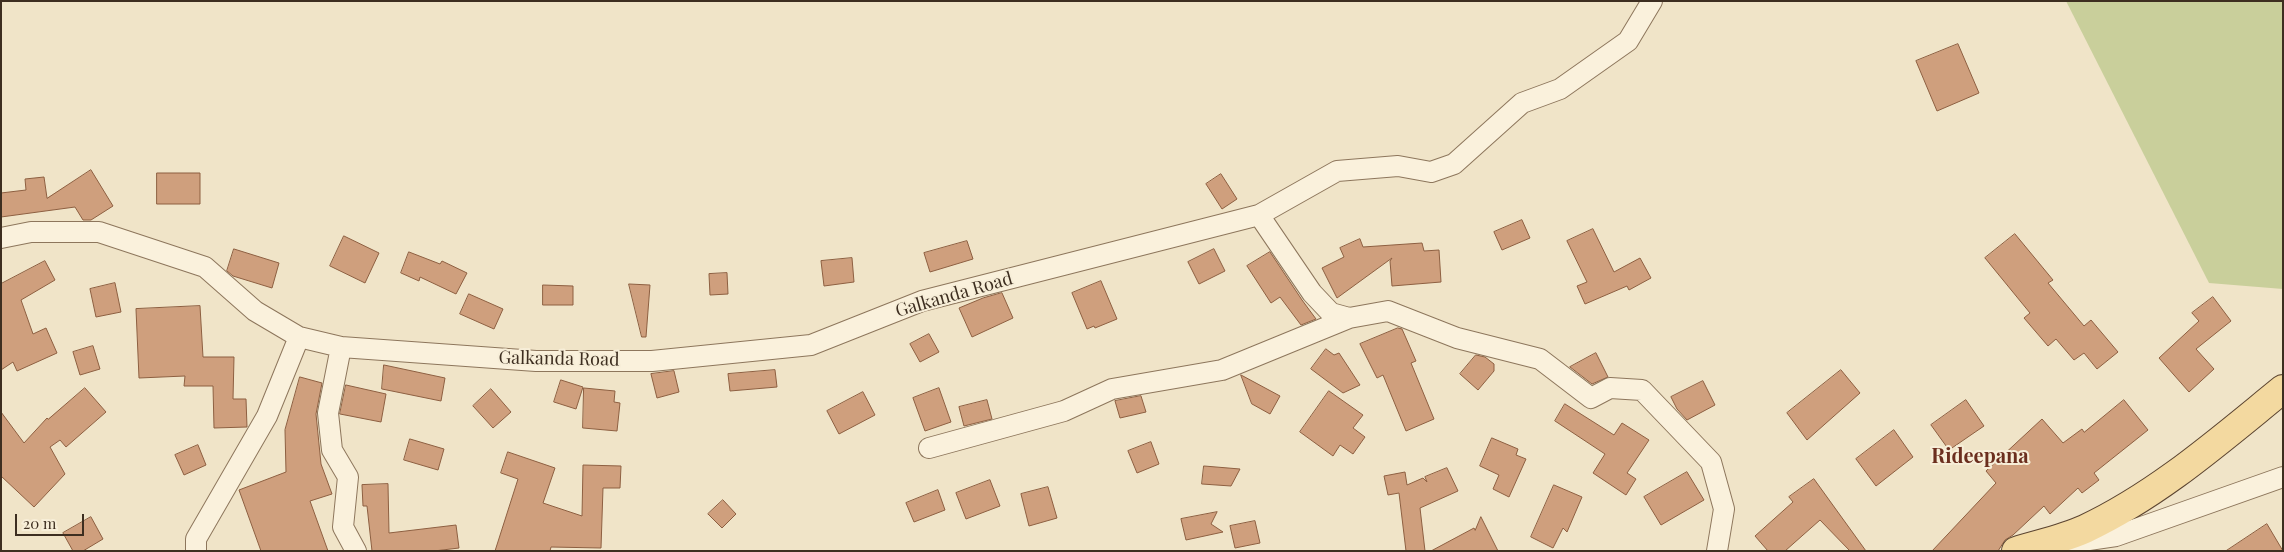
<!DOCTYPE html>
<style>
body{margin:0}
#map{position:relative;width:2284px;height:552px;overflow:hidden;background:#f0e4c8;font-family:"Playfair Display",serif}
canvas{display:block}
.frame{position:absolute;inset:0;border:2px solid #3d2e20;pointer-events:none}
.scale{position:absolute;left:15px;top:514px;width:69px;height:22px;box-sizing:border-box;border:2px solid #3d2e20;border-top:0;padding-left:6px;font-size:15px;line-height:18px;white-space:nowrap;color:#3d2e20;-webkit-text-stroke:4px #f7eed8;paint-order:stroke}
</style>
<div id="map">
<canvas width="2284" height="552"></canvas>
<div class="frame"></div>
<div class="scale">20 m</div>
</div>
<script>
const g = document.querySelector('canvas').getContext('2d');
g.lineJoin = 'round';
function fill(path, color) { g.fillStyle = color; g.fill(path, 'evenodd'); }
function strokePath(path, color, width, dash) { g.strokeStyle = color; g.lineWidth = width; g.lineCap = dash ? 'butt' : 'round'; g.setLineDash(dash || []); g.stroke(path); }
function write(font, color, halo, rows, align = 'center') {
  g.font = font + ' "Playfair Display",serif'; g.lineWidth = 4; g.setLineDash([]); g.textBaseline = 'middle'; g.strokeStyle = halo; g.fillStyle = color; for (const [text, x, y, turn = 0] of rows) {
    g.save(); g.translate(x, y); g.rotate((+turn || 0) * Math.PI / 180); g.textAlign = isNaN(turn) ? turn : align; if (halo) g.strokeText(text, 0, 0); g.fillText(text, 0, 0); g.restore();
  }
}
fill(new Path2D(`
 M2066,1H2283V289L2209,283Z`), '#c9cf9b');
const building = new Path2D(`
 M1958,44L1979,93L1937,111L1916,61Z
 M91,170L113,206L91,220H83L75,207L1,217V193L26,190L25,179L44,177L47,198Z
 M157,173H200V204H157Z
 M1221,174L1237,199L1222,209L1206,184Z
 M1522,220L1530,238L1502,250L1494,232Z
 M1593,229L1614,272L1640,258L1651,278L1629,290L1627,286L1585,304L1577,286L1587,282L1567,241Z
 M2015,234L2053,280L2048,283L2084,326L2091,320L2118,352L2097,369L2084,353L2074,360L2056,339L2048,346L2024,318L2030,313L1985,258Z
 M344,236L379,253L365,283L330,266Z
 M1360,239L1363,247L1422,243L1424,251L1439,250L1441,282L1392,286L1390,261L1392,258L1337,298L1322,268L1344,257L1340,248Z
 M967,241L973,259L930,272L924,253Z
 M234,249L279,263L272,288L233,276L227,271Z
 M1214,249L1225,271L1199,284L1188,262Z
 M409,252L440,264L442,261L467,273L456,294L420,277L419,281L401,273Z
 M1270,252L1302,300L1316,319L1301,325L1280,297L1271,303L1247,266Z
 M852,258L854,282L824,286L821,261Z
 M45,261L55,280L21,300L33,334L46,328L57,353L17,371L13,362L1,370V284Z
 M727,273L728,294L710,295L709,274Z
 M1101,281L1117,319L1095,328L1094,326L1087,329L1072,293Z
 M115,283L121,312L96,317L90,289Z
 M629,284L650,285L646,337H642Z
 M543,285L573,286V305H543Z
 M1002,293L1013,318L972,337L959,308L983,298Z
 M469,294L503,309L494,329L460,314Z
 M2213,297L2231,321L2196,349L2214,369L2189,392L2159,358L2199,321L2192,313Z
 M200,306L203,357H234L233,399H246L247,427L214,428L213,386H184L185,376L139,378L136,309Z
 M1398,328L1402,329L1416,361L1411,363L1434,419L1406,431L1383,375L1377,378L1360,344Z
 M929,334L939,352L920,362L910,344Z
 M93,346L100,369L80,375L73,352Z
 M1326,349L1334,355L1339,353L1360,385L1343,393L1311,369Z
 M1596,353L1608,377L1592,384L1570,367Z
 M1476,355L1485,357L1494,364V371L1478,390L1460,374Z
 M384,365L445,378L441,401L382,389Z
 M775,370L777,387L730,391L728,374Z
 M1841,370L1860,393L1807,440L1787,413Z
 M674,371L679,392L657,398L651,374Z
 M1241,375L1280,396L1270,414L1252,404Z
 M300,377L322,383L316,414L321,464L332,494L310,501L328,551H261L239,490L286,472L285,430Z
 M561,380L583,387L576,409L554,402Z
 M1703,381L1715,405L1687,420L1677,409L1671,397Z
 M346,385L386,394L381,422L340,414Z
 M85,388L106,412L66,447L60,440L50,447L65,474L34,507L1,476V412L24,443L47,418L48,419Z
 M584,388L615,391L614,402L620,403L617,431L583,428Z
 M939,388L951,422L925,431L913,398Z
 M491,389L511,412L493,428L473,406Z
 M1329,391L1363,415L1353,428L1365,437L1353,454L1340,445L1333,456L1300,432Z
 M863,392L875,415L839,434L827,411Z
 M1141,396L1146,412L1120,418L1115,401Z
 M987,400L992,419L964,426L959,407Z
 M1966,400L1984,426L1949,450L1931,425Z
 M2124,400L2148,430L2094,473L2099,480L2082,493L2078,488L2050,514L2044,506L2013,535L2005,540L1998,551H1932L1996,483L1986,471L2042,419L2063,443L2082,429L2084,432Z
 M1565,404L1614,435L1622,423L1649,440L1627,473L1636,479L1626,495L1593,473L1605,454L1555,421Z
 M1894,430L1913,457L1876,486L1856,459Z
 M1492,438L1518,449L1516,455L1526,459L1509,497L1493,489L1499,475L1480,466Z
 M410,439L444,449L438,470L404,460Z
 M1151,442L1159,464L1137,473L1128,451Z
 M198,445L206,465L184,475L175,455Z
 M508,452L555,468L543,503L582,516L583,465L621,466L620,488H603L601,548L551,547L550,551H495L518,479L501,473Z
 M1204,466L1240,469L1231,486L1202,484Z
 M1447,468L1458,491L1420,508L1425,551H1406L1399,493L1388,495L1384,476L1405,472L1407,485L1423,478L1427,482L1425,477Z
 M1687,472L1704,500L1661,525L1644,497Z
 M1814,479L1866,551H1850L1820,520L1785,551H1768L1755,536L1793,502L1789,497Z
 M990,480L1000,506L966,519L956,493Z
 M388,484L389,533L456,525L459,548L434,551H372L367,506H363L362,485Z
 M1554,485L1582,497L1567,532L1563,528L1553,548L1531,537Z
 M1048,487L1057,518L1029,526L1021,494Z
 M938,490L945,510L914,522L906,503Z
 M723,500L736,514L722,528L708,514Z
 M1217,512L1211,524L1223,532L1186,540L1181,519Z
 M91,517L103,539L83,551H73L63,533Z
 M1481,517L1498,551H1431L1474,528L1475,530Z
 M1255,521L1260,543L1235,548L1230,526Z
 M2267,524L2283,551H2226Z`);
fill(building, '#cf9f7d');
strokePath(building, '#8d5f41', 1);
const minor = new Path2D(`
 M1259,215L1337,171L1398,166L1431,172L1454,164L1522,103L1560,89L1628,41L1652,1
 M1,238L31,232H99L205,267L255,311L299,337L341,347L536,361H652L811,345L922,301L1259,215L1312,293L1331,313L1349,318L1388,311L1457,338L1540,359L1591,398L1610,388L1642,390L1711,462L1724,509L1717,551
 M341,347L328,413L332,450L348,477L343,527L356,551
 M929,448L1064,411L1112,389L1222,370L1349,318
 M2069,543L2116,536L2283,477
 M196,551V539L267,416L299,337`);
const primary = new Path2D(`
 M2016,551C2038,544 2063,539 2085,529C2159,494 2220,440 2283,389`);
strokePath(minor, '#8d765c', 22);
strokePath(primary, '#5b4430', 30);
strokePath(minor, '#faf1dc', 20);
strokePath(primary, '#f3d9a0', 28);
write('18px', '#3d2e20', '#f7eed8', [
 ["Galkanda Road",954,295,-16],
 ["Galkanda Road",559,359,1]
]);
write('bold 20px', '#6b2e1e', '#f7eed8', [
 ["Rideepana",1980,457]
]);
</script>
